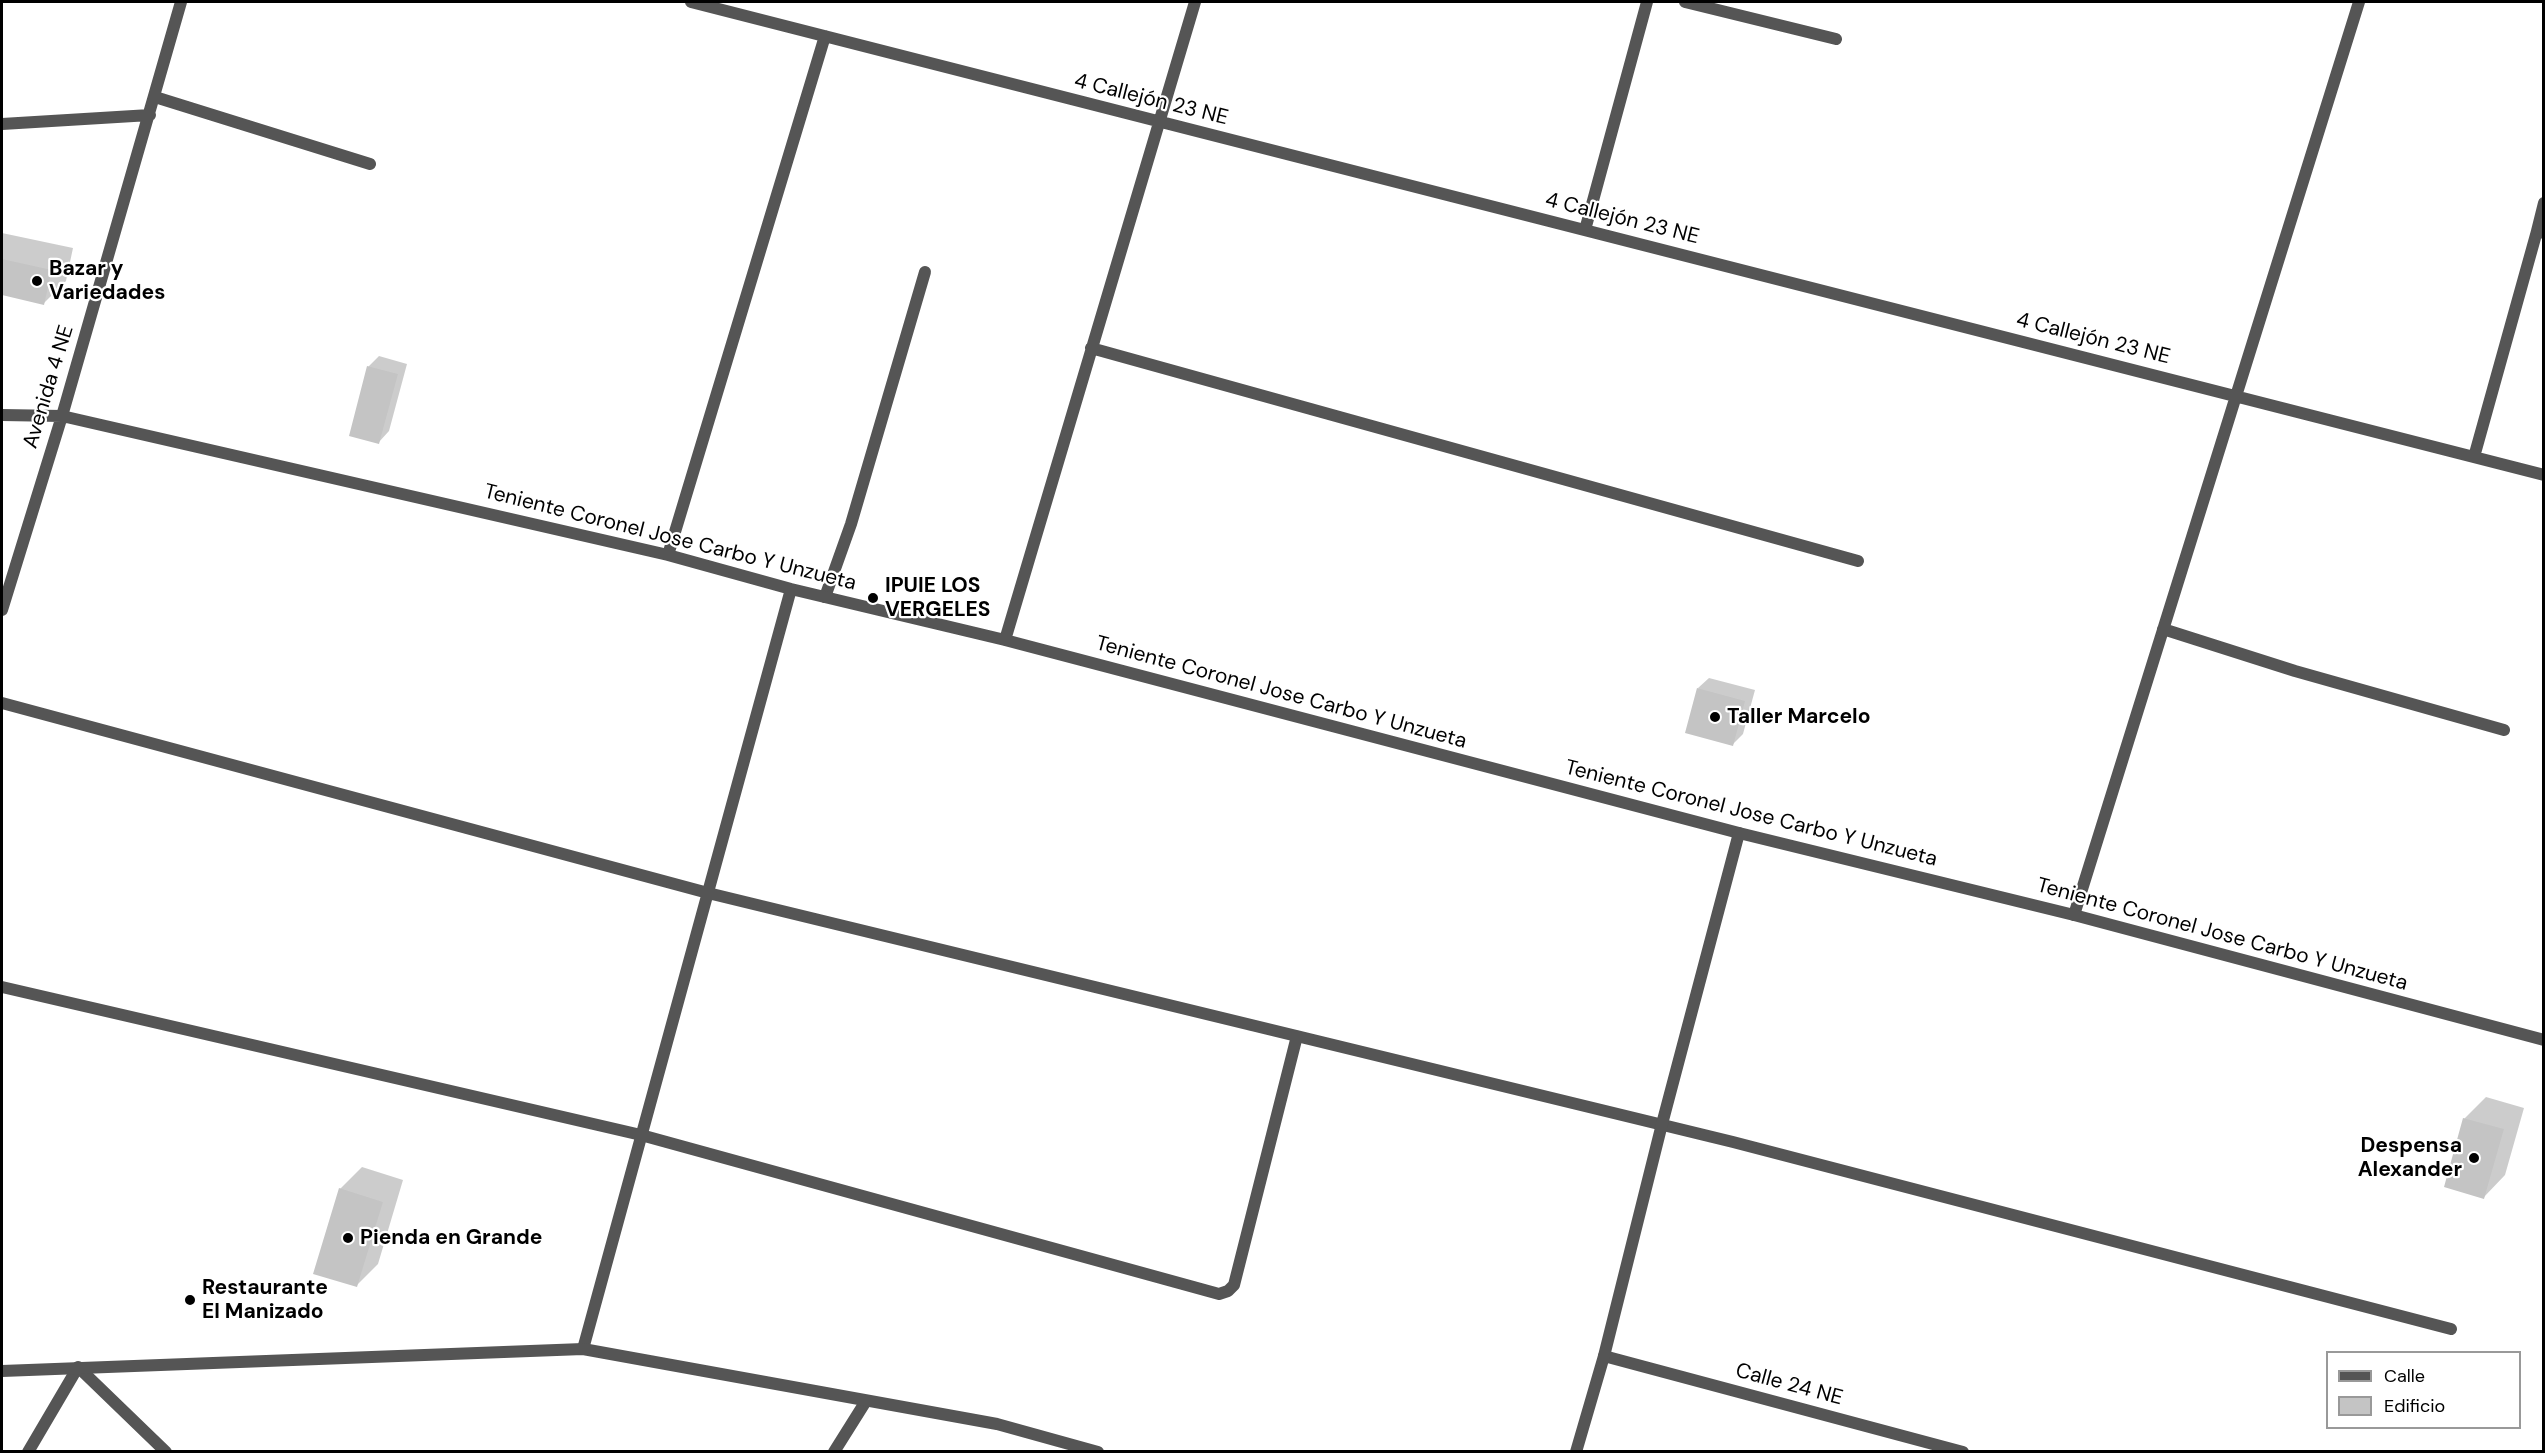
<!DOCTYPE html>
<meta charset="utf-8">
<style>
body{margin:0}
#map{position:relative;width:2545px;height:1453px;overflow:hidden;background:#fff;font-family:"DM Sans",sans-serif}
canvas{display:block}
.frame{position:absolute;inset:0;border:3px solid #000;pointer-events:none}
.legend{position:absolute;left:2326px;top:1351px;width:195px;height:78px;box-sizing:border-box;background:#fff;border:2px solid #999;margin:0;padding:8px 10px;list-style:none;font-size:18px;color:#000}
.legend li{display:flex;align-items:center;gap:12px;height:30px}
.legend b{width:30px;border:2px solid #999}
</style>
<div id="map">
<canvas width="2545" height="1453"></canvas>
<div class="frame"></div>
<ul class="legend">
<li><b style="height:8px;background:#555"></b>Calle</li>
<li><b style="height:16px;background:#c4c4c4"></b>Edificio</li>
</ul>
</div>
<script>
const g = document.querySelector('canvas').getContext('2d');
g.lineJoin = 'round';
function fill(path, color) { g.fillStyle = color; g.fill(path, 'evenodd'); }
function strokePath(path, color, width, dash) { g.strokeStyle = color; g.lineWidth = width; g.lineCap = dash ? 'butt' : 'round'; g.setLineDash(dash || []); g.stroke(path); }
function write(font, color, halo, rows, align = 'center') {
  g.font = font + ' "DM Sans",sans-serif'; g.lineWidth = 4.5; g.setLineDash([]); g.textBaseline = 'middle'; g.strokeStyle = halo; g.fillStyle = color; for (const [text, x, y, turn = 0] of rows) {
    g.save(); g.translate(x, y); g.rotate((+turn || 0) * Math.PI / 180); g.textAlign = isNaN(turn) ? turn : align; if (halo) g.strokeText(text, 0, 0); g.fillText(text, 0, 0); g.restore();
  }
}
fill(new Path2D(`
 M2,233L73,248L66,281L44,303L2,294Z
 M379,356L407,364L389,431L379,442L368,367Z
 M1709,678L1755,690L1743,734L1733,744L1698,688Z
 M2486,1097L2524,1108L2505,1175L2484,1197L2464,1119Z
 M362,1167L403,1180L378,1264L356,1286L340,1189Z`), '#0003');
fill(new Path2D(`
 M2,259L52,270L44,305L2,295Z
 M367,366L398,374L379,444L349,436Z
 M1697,688L1745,701L1733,746L1685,733Z
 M2463,1118L2504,1129L2484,1199L2444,1187Z
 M339,1188L383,1202L357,1287L313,1274Z`), '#c4c4c4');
strokePath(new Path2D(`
 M825,597L851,524L925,272`), '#555', 12);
strokePath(new Path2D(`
 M691,2L2544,475
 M1685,2L1836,39
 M155,97L370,164
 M2,124L150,115
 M2544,203L2537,231L2544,233
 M1585,230L1647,2
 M1091,348L1858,561
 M2,415L62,416L668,555L791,589L1005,640L1739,833
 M2474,457L2537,231
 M668,555L825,36
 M2,610L62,416L181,2
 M2163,629L2295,671L2504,730
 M1005,640L1195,2
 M2,703L708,893L1733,1142L2451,1329
 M2074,915L2359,2
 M2,987L641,1135L1219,1294L1228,1291L1234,1285L1297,1036
 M583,1349L791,589
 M1604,1356L1963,1452
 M28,1452L78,1367L166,1452
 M834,1452L866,1401`), '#555', 12);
strokePath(new Path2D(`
 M2,1371L583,1349L997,1424L1098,1452
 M1576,1452L1604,1356L1662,1124L1739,833L2074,915L2544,1040`), '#555', 12);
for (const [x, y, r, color] of [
 [37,281,6,"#000"],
 [873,598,6,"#000"],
 [1715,717,6,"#000"],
 [2474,1158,6,"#000"],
 [348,1238,6,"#000"],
 [190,1300,6,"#000"]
]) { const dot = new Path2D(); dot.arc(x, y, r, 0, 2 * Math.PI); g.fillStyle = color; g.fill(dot); strokePath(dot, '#fff', 2); }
write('21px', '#000', '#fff', [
 ["4 Callejón 23 NE",1151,100,14],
 ["4 Callejón 23 NE",1622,219,14],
 ["4 Callejón 23 NE",2093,339,14],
 ["Avenida 4 NE",49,387,-73],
 ["Teniente Coronel Jose Carbo Y Unzueta",670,538,14],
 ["Teniente Coronel Jose Carbo Y Unzueta",1281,693,15],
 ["Teniente Coronel Jose Carbo Y Unzueta",1751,814,14],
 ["Teniente Coronel Jose Carbo Y Unzueta",2222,935,15],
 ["Calle 24 NE",1789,1385,15]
]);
write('bold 21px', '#000', '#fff', [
 ["Bazar y",49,269],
 ["Variedades",49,293],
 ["IPUIE LOS",885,586],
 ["VERGELES",885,610],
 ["Taller Marcelo",1727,717],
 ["Despensa",2462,1146,"right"],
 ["Alexander",2462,1170,"right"],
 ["Pienda en Grande",360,1238],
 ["Restaurante",202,1288],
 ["El Manizado",202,1312]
], 'left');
</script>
